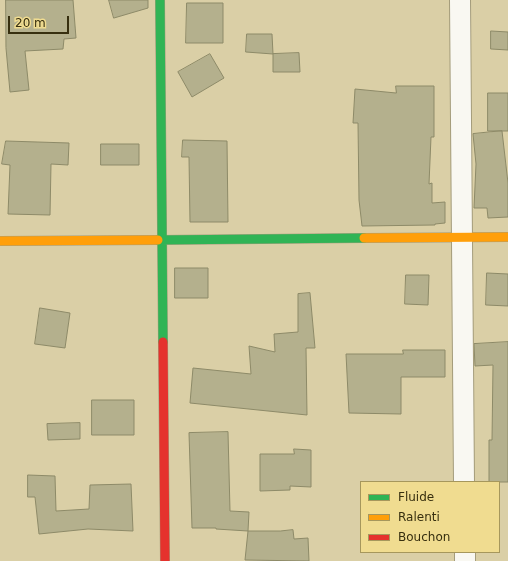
<!DOCTYPE html>
<style>
body{margin:0}
#map{position:relative;width:508px;height:561px;overflow:hidden;background:#dacfa6;font-family:"DejaVu Sans",sans-serif}
canvas{display:block}
.legend{position:absolute;left:360px;top:481px;width:140px;height:72px;box-sizing:border-box;background:#f0dc90;border:1px solid #a6975c;margin:0;padding:5px 7px;list-style:none;font-size:12px;color:#372f0f}
.legend li{display:flex;align-items:center;gap:8px;height:20px}
.legend b{width:20px;border:1px solid #a6975c}
.scale{position:absolute;left:8px;top:16px;width:61px;height:18px;box-sizing:border-box;border:2px solid #372f0f;border-top:0;padding-left:5px;font-size:12px;line-height:14px;white-space:nowrap;color:#372f0f;-webkit-text-stroke:3px #f0dc90;paint-order:stroke}
</style>
<div id="map">
<canvas width="508" height="561"></canvas>
<ul class="legend">
<li><b style="height:5px;background:#30b455"></b>Fluide</li>
<li><b style="height:5px;background:#ff9f0a"></b>Ralenti</li>
<li><b style="height:5px;background:#e5322d"></b>Bouchon</li>
</ul>
<div class="scale">20 m</div>
</div>
<script>
const g = document.querySelector('canvas').getContext('2d');
g.lineJoin = 'round';
function fill(path, color) { g.fillStyle = color; g.fill(path, 'evenodd'); }
function strokePath(path, color, width, dash) { g.strokeStyle = color; g.lineWidth = width; g.lineCap = dash ? 'butt' : 'round'; g.setLineDash(dash || []); g.stroke(path); }
const building = new Path2D(`
 M6,0H73L76,38L64,39L63,49L25,51L29,90L10,92L6,48Z
 M109,0H148V8L114,18Z
 M187,3H223V43H186Z
 M491,31L508,32V50L491,49Z
 M247,34H272L273,54L246,52Z
 M299,53L300,72H273V54Z
 M210,54L224,78L192,97L178,72Z
 M396,86H434V137H431L429,184L432,183V203L445,202V223L435,224V225L362,226L359,200L358,123H353L355,89L396,93Z
 M488,93H508V131H488Z
 M502,131L508,183V217L488,218L487,208H474L476,164L473,134Z
 M183,140L227,141L228,222H190L189,157H182Z
 M6,141L69,143L68,165L51,164L50,215L8,214L10,165L2,164Z
 M101,144H139V165H101Z
 M175,268H208V298H175Z
 M487,273L508,274V306L486,305Z
 M406,275H429L428,305L405,304Z
 M310,293L315,348H306L307,415L190,403L193,368L251,374L249,346L275,352L274,334L298,332V294Z
 M40,308L70,313L65,348L35,344Z
 M508,342V482H489V440H492L493,365L475,366L474,344Z
 M403,350H445V377H401V414L349,413L346,354H403Z
 M92,400H134V435H92Z
 M80,423V439L48,440L47,424Z
 M228,432L230,511L249,512L248,531L216,529V528H192L189,433Z
 M294,449L311,450V487L290,486V490L260,491V454H294Z
 M28,475L55,476L56,511L89,509L90,485L131,484L133,531L88,529L39,534L35,497H28Z
 M293,530L294,539L308,538L309,561L245,560L248,531H280Z`);
fill(building, '#b4b08d');
strokePath(building, '#8d8a68', 1);
const street = new Path2D(`
 M460,0L464,482
 M465,552V561`);
const fast = new Path2D(`
 M160,0L163,342
 M158,240L364,238`);
const slow = new Path2D(`
 M364,238L508,237
 M0,241L158,240`);
const jam = new Path2D(`
 M163,342L165,561`);
strokePath(street, '#a49c7b', 22);
strokePath(fast, '#a49c7b', 10);
strokePath(slow, '#a49c7b', 10);
strokePath(jam, '#a49c7b', 10);
strokePath(street, '#f9f8f2', 20);
strokePath(fast, '#30b455', 9);
strokePath(slow, '#ff9f0a', 9);
strokePath(jam, '#e5322d', 9);
</script>
